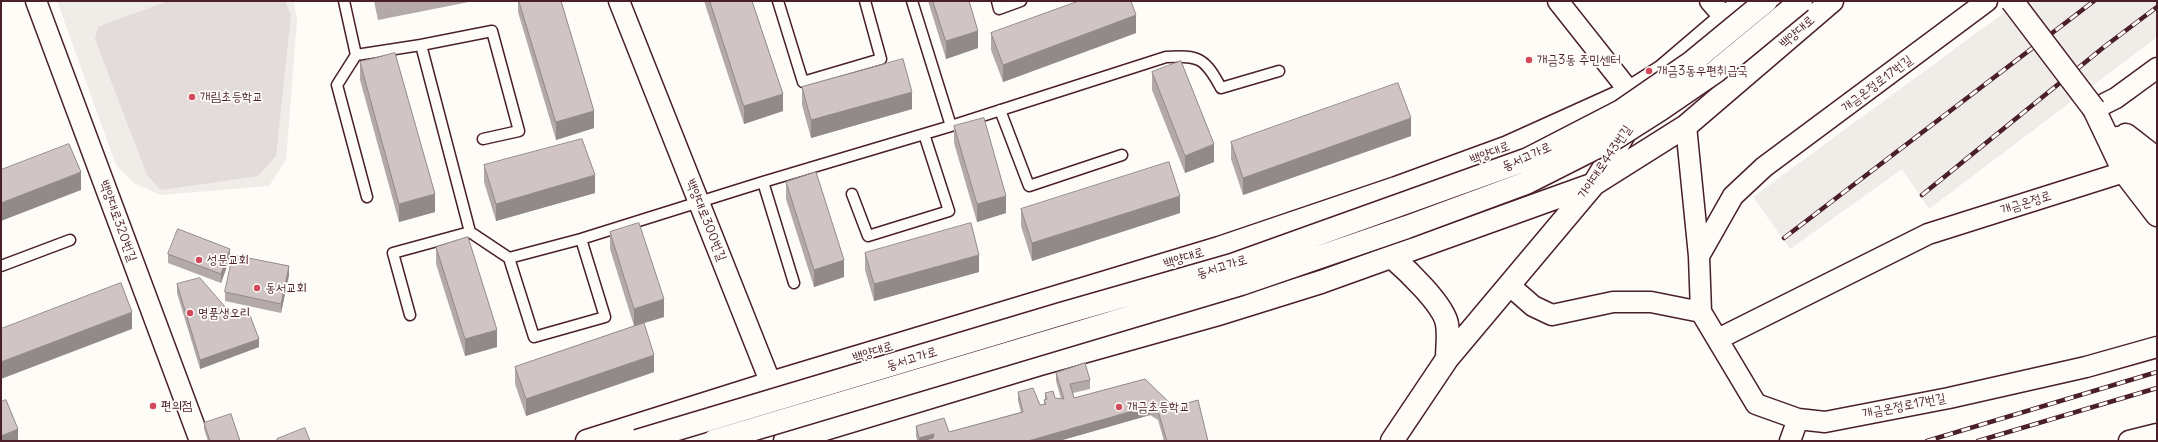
<!DOCTYPE html>
<meta charset="utf-8">
<style>
body{margin:0}
#map{position:relative;width:2158px;height:442px;overflow:hidden;background:#fdfcf7;font-family:Delius,sans-serif}
canvas{display:block}
.frame{position:absolute;inset:0;border:2px solid #4a1f2b;pointer-events:none}
</style>
<div id="map">
<canvas width="2158" height="442"></canvas>
<div class="frame"></div>
</div>
<script>
const g = document.querySelector('canvas').getContext('2d');
g.lineJoin = 'round';
function fill(path, color) { g.fillStyle = color; g.fill(path, 'evenodd'); }
function strokePath(path, color, width, dash) { g.strokeStyle = color; g.lineWidth = width; g.lineCap = dash ? 'butt' : 'round'; g.setLineDash(dash || []); g.stroke(path); }
function write(font, color, halo, rows, align = 'center') {
  g.font = font + ' Delius,"Poor Story",sans-serif'; g.lineWidth = 3.5; g.setLineDash([]); g.textBaseline = 'middle'; g.strokeStyle = halo; g.fillStyle = color; for (const [text, x, y, turn = 0] of rows) {
    g.save(); g.translate(x, y); g.rotate((+turn || 0) * Math.PI / 180); g.textAlign = isNaN(turn) ? turn : align; if (halo) g.strokeText(text, 0, 0); g.fillText(text, 0, 0); g.restore();
  }
}
fill(new Path2D(`
 M57,1H294L297,21L286,160L269,186L160,195L134,183L116,165Z
 M2020,1H2157V37L1929,209L1902,169L1790,249L1753,197Z`), '#f0ece8');
fill(new Path2D(`
 M168,1H285L291,15L276,156L258,176L161,190L147,175L95,39L98,27Z`), '#e3dcda');
const lane = new Path2D(`
 M344,1L356,55
 M778,1L803,82L881,59L865,1
 M912,1L951,126
 M997,1L999,9L1021,1
 M421,45L492,31L519,131L483,139
 M1000,110L1029,186L1122,155
 M763,182L794,283
 M852,194L868,236L949,211L924,134
 M367,197L337,85L356,55L421,45L470,232
 M509,258L534,337L605,317L581,239
 M1,266L70,240
 M410,315L393,253L470,232L509,258L581,239L763,182L951,126L1166,57C1199,55 1205,58 1221,88L1279,71`);
const street = new Path2D(`
 M36,1L200,441
 M619,1L777,399
 M1558,1L1630,92
 M1710,1L1725,18
 M2094,109L2116,98L2157,68
 M1686,126L1699,256
 M1509,285L1533,306L1552,315L1613,302H1651L1701,312L1756,404L1798,419L1825,422L1949,398L2086,367L2157,347
 M1701,312L1699,256L1733,196L1764,167L1987,1
 M1718,339L1928,234L2124,172
 M1790,441L1798,419
 M2129,441L2157,434`);
const secondary = new Path2D(`
 M2094,109L2124,172L2157,215
 M2126,135L2157,159
 M2117,138L2157,187
 M1392,257C1407,270 1444,305 1447,324C1449,335 1447,348 1447,359
 M587,441L771,383L1219,248L1396,188L1508,147L1630,92L1663,71L1745,1
 M785,441L1040,364L1215,315L1321,282L1594,184L1686,126L1832,1
 M1392,441L1447,359L1594,184L1629,126`);
strokePath(lane, '#4a1f2b', 13);
strokePath(street, '#4a1f2b', 23);
strokePath(secondary, '#4a1f2b', 25);
strokePath(lane, '#fdfcf7', 10);
strokePath(street, '#fdfcf7', 20);
strokePath(secondary, '#fdfcf7', 22);
const rail = new Path2D(`
 M1922,195L2104,47L2157,7
 M1784,238L2094,1
 M1927,441L2157,372
 M1978,441L2157,388`);
strokePath(rail, '#4a1f2b', 4.5);
strokePath(rail, '#fdfcf7', 3, [9]);
const secondaryBridge = new Path2D(`
 M2012,1L2094,109`);
const highwayBridge = new Path2D(`
 M637,441L1061,314L1232,265L1528,159L1621,111L1692,62L1766,1
 M714,441L1241,284L1407,227L1526,183L1617,137L1661,109L1715,72L1801,1`);
strokePath(secondaryBridge, '#4a1f2b', 25, []);
strokePath(highwayBridge, '#4a1f2b', 25, []);
strokePath(secondaryBridge, '#fdfcf7', 22);
strokePath(highwayBridge, '#fdfcf7', 22);
fill(new Path2D(`
 M374,1H474L378,20Z
 M518,1H561L594,128L556,140L518,12Z
 M704,1H752L783,111L744,124Z
 M928,1H969L978,48L946,59Z
 M991,33H1136L1003,82L991,50Z
 M360,62L435,212L399,222L360,80Z
 M1152,72L1214,162L1185,173L1152,90Z
 M802,87L912,109L811,138L802,105Z
 M954,126L1006,213L977,222L954,143Z
 M1411,136L1243,195L1231,159V142Z
 M484,165L595,193L496,221L484,182Z
 M786,182L844,277L814,287L786,199Z
 M1021,209L1180,213L1032,261L1021,226Z
 M610,232L664,317L644,323L654,372L526,416L515,384V367L634,326L610,249Z
 M436,247L497,347L465,356L436,264Z
 M865,253L979,272L874,301L865,270Z
 M168,254L230,258L221,283L168,263Z
 M289,275L281,313L225,301V292Z
 M177,284L259,347L200,369L177,293Z
 M1056,373L1090,380V389L1073,393L1074,398L1145,379L1208,441H1164L1158,420L1150,415L1059,441H917L916,435V426L949,432L1021,412L1018,401V392L1040,405H1044V400L1045,399V393L1055,398L1061,399L1056,381Z
 M204,423L240,441H208L204,429Z`), '#b3a9a9');
fill(new Path2D(`
 M1136,15V33L1003,82V65Z
 M978,31V48L946,59V41Z
 M912,92V109L811,138V120Z
 M783,94V111L744,124V106Z
 M594,111V128L556,140V122Z
 M1411,118V136L1243,195V178Z
 M1214,144V162L1185,173V156Z
 M81,172V190L1,221V203Z
 M595,175V193L496,221V204Z
 M435,194V212L399,222V204Z
 M1006,196V213L977,222V204Z
 M1180,196V213L1032,261V243Z
 M230,249V258L221,283V274Z
 M979,255V272L874,301V284Z
 M844,260V277L814,287V270Z
 M289,266V275L281,313V304Z
 M664,299V317L634,326V309Z
 M132,312V329L1,379V362Z
 M497,330V347L465,356V339Z
 M259,339V347L200,369V360Z
 M654,355V372L526,416V399Z
 M1150,406V415L1059,441H1028Z
 M18,429V441H1V436Z
 M934,434V441H919V438Z`), '#928a89');
const building = new Path2D(`
 M519,1H561L594,111L556,122Z
 M710,1H752L783,94L744,106Z
 M933,1H969L978,31L946,41Z
 M1079,1H1131L1136,15L1003,65L991,33Z
 M395,53L435,194L399,204L360,62Z
 M903,59L912,92L811,120L802,87Z
 M1181,61L1214,144L1185,156L1152,72Z
 M1398,83L1411,118L1243,178L1231,142Z
 M984,118L1006,196L977,204L954,126Z
 M582,139L595,175L496,204L484,165Z
 M69,144L81,172L1,203V170Z
 M1169,162L1180,196L1032,243L1021,209Z
 M816,172L844,260L814,270L786,182Z
 M639,223L664,299L634,309L610,232Z
 M971,223L979,255L874,284L865,253Z
 M178,229L230,249L221,274L168,254Z
 M468,237L497,330L465,339L436,247Z
 M233,255L289,266L281,304L225,292Z
 M200,278L234,317L249,313L259,339L200,360L177,284Z
 M121,283L132,312L1,362V329Z
 M644,323L654,355L526,399L515,367Z
 M1085,363L1090,380L1070,384L1074,398L1145,379L1174,407L1198,400L1208,441H1167L1158,411L1150,406L1028,441H922L933,438L934,434L919,438L916,426L944,418L949,432L1023,412L1018,392L1033,388L1040,405L1046,404L1044,400L1047,399L1045,393L1053,391L1055,398L1064,399L1056,373Z
 M6,400L18,429L1,436V402Z
 M231,414L240,441H210L204,423Z
 M305,428L310,441H277V439Z`);
fill(building, '#d0c5c4');
strokePath(building, '#928a89', 1);
for (const [x, y, r, color] of [
 [1529,60,4,"#d1495b"],
 [1649,71,4,"#d1495b"],
 [192,97,4,"#d1495b"],
 [199,260,4,"#d1495b"],
 [257,288,4,"#d1495b"],
 [190,313,4,"#d1495b"],
 [153,406,4,"#d1495b"],
 [1119,407,4,"#d1495b"]
]) { const dot = new Path2D(); dot.arc(x, y, r, 0, 2 * Math.PI); g.fillStyle = color; g.fill(dot); strokePath(dot, '#fdfcf7', 1.5); }
write('13px', '#4a1f2b', '#fdfcf7', [
 ["백양대로",1797,32,-41],
 ["개금온정로17번길",1877,84,-37],
 ["백양대로",1490,153,-21],
 ["동서고가로",1527,157,-24],
 ["가야대로443번길",1605,162,-56],
 ["개금온정로",2026,203,-17],
 ["백양대로300번길",706,220,68],
 ["백양대로320번길",118,221,70],
 ["백양대로",1184,258,-17],
 ["동서고가로",1222,267,-17],
 ["백양대로",873,352,-17],
 ["동서고가로",912,359,-17],
 ["개금온정로17번길",1904,406,-11]
]);
write('13px', '#4a1f2b', '#fdfcf7', [
 ["개금3동 주민센터",1537,60],
 ["개금3동우편취급국",1657,71],
 ["개림초등학교",200,97],
 ["성문교회",207,260],
 ["동서교회",265,288],
 ["명품생오리",198,313],
 ["편의점",161,406],
 ["개금초등학교",1127,407]
], 'left');
</script>
